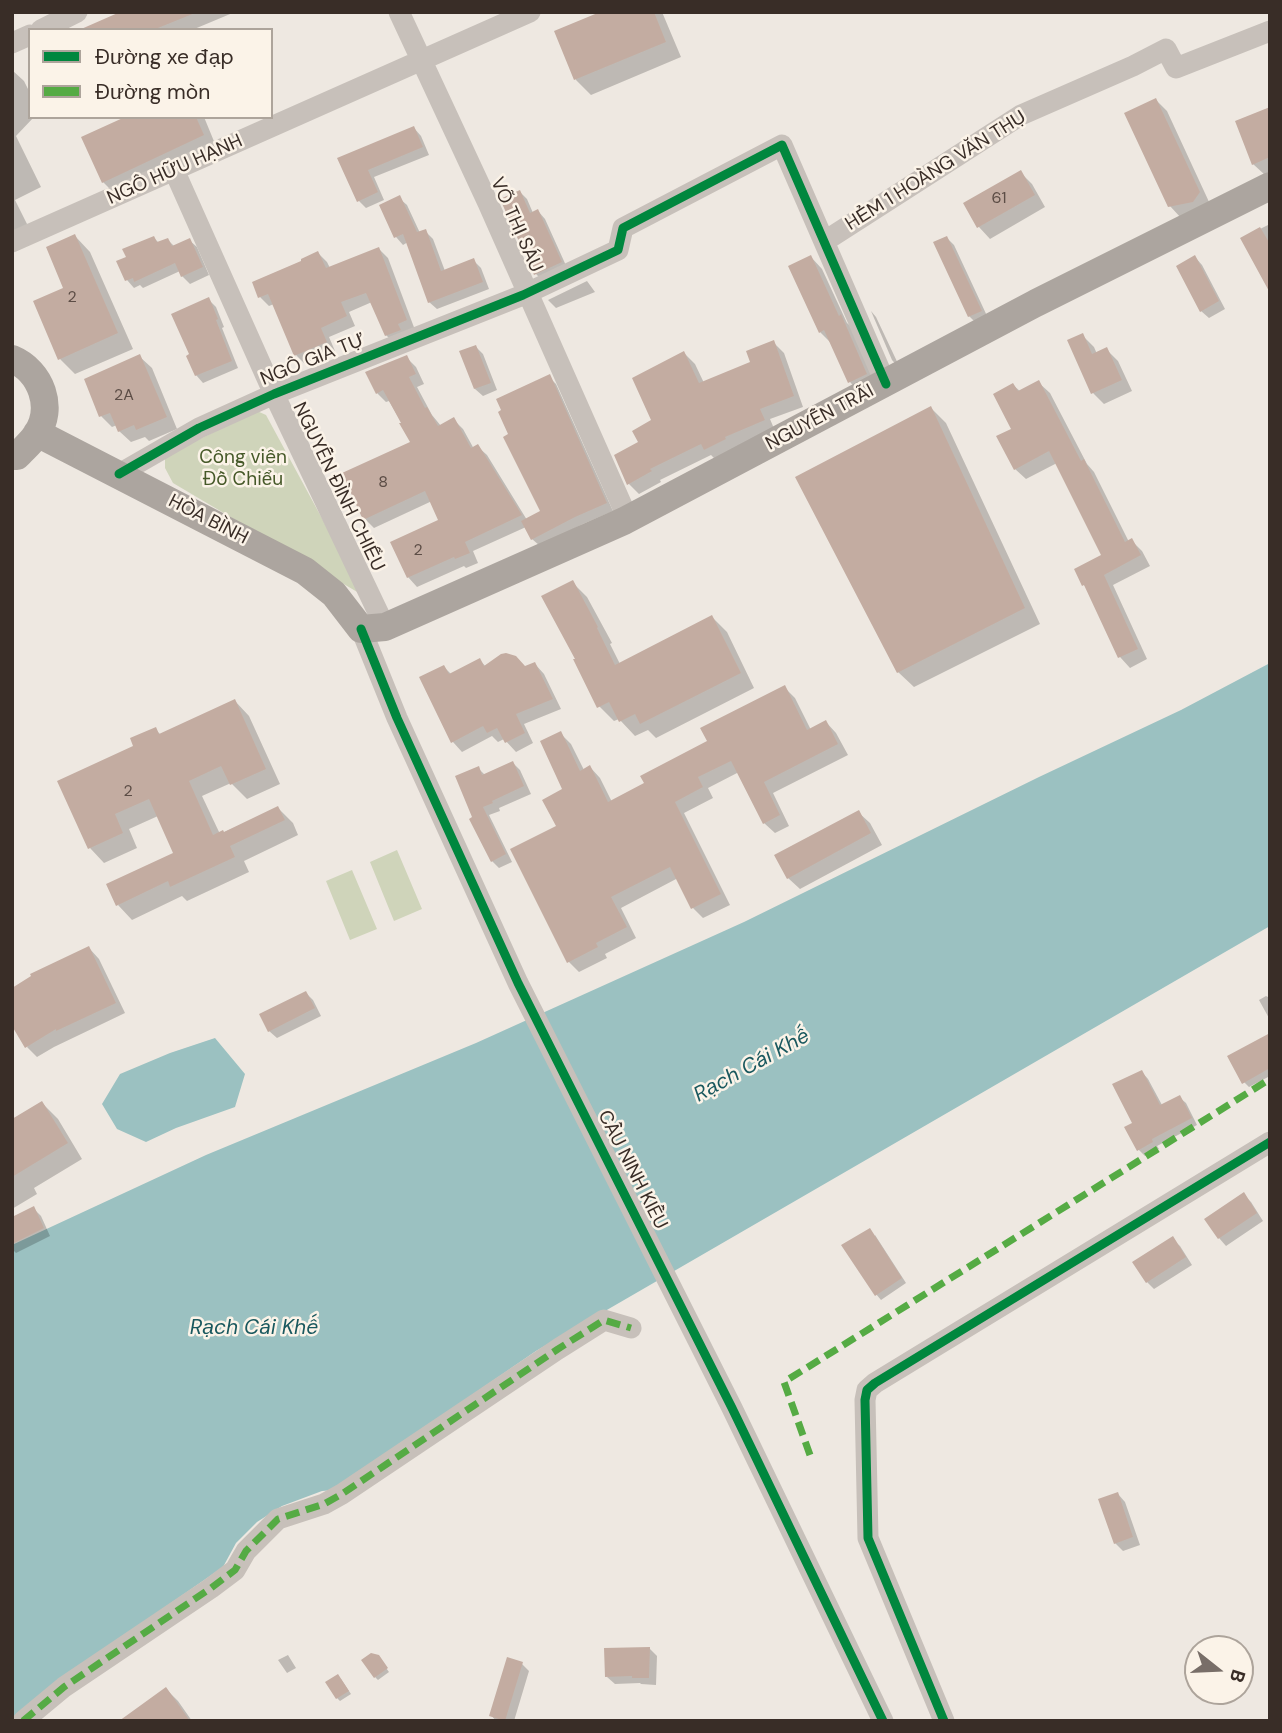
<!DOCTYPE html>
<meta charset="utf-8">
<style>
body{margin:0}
#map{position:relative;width:1282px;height:1733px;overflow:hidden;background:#eee8e1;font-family:"DM Sans",sans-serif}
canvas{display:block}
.frame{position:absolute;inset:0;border:14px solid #392d27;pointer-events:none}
.legend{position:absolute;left:28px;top:28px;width:245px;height:91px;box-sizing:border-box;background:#fbf3e8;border:2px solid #ada49b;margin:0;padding:9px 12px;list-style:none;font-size:21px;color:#392d27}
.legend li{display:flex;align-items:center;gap:14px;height:35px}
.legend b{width:35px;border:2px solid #ada49b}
.north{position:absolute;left:1184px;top:1635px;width:70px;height:70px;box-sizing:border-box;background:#fbf3e8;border:2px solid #ada49b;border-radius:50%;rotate:108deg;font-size:19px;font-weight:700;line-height:28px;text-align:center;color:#392d27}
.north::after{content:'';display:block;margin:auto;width:24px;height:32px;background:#786e68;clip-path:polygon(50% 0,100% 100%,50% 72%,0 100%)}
</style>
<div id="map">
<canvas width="1282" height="1733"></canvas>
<div class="frame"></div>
<ul class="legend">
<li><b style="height:9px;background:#00873e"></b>Đường xe đạp</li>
<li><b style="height:9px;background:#55ab44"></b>Đường mòn</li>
</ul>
<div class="north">B</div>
</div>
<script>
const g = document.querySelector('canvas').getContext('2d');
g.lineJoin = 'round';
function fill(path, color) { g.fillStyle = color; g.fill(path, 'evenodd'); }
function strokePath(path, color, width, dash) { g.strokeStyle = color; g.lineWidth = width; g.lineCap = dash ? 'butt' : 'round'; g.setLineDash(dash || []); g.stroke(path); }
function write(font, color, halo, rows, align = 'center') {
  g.font = font + ' "DM Sans",sans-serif'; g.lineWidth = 5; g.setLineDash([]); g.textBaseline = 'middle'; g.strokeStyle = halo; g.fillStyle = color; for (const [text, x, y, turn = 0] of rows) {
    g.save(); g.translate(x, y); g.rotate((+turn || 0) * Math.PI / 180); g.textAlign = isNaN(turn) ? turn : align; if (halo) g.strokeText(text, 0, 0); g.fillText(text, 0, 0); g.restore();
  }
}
fill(new Path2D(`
 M257,411L266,415L364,596L173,483L165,468V456Z
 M397,850L422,909L394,921L370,862Z
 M352,870L377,929L350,940L326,881Z`), '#cfd4ba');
fill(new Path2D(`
 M1270,663V926L536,1351L334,1490L322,1491L282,1506L257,1522L236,1543L223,1567L96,1655L12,1720V1245L206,1155L476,1043L744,922L1039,777L1181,710Z
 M215,1038L245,1074L235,1107L176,1128L146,1142L117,1129L102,1104L120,1074L170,1053Z`), '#9bc1c1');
fill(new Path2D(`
 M125,12H235L192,30H104Z
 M604,12H662L681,57L591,95L576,80L556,32Z
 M12,70L24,81L30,93V117H34L16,136L41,187L15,200L33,236L12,247Z
 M1156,100L1167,111L1210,204L1181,218L1170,206Z
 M1270,109V173L1265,175L1253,164Z
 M129,117H204L218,151L119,198L103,182L83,138Z
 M414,128L421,136L429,155L374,177L384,200L366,208L359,201L340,159Z
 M1021,173L1032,184L1045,207L990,239L979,227L966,204Z
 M520,192L527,199L533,213L538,211L545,219L568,270L543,281L536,274Z
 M399,198L407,205L420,233L425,231L433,239L445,271L473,260L481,268L489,289L437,309L429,302L408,242L403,245L396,237Z
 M1270,224V287L1242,238Z
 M75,236L90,252L133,349L75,374L60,359L66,289Z
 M154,238L159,243L168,240L174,246L189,240L197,247L209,275L190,284L182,276L180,271L143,288L140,285L134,288L127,280L128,258Z
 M947,238L954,245L988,318L977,324L969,316Z
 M379,249L388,258L415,330L395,344L386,335L372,302L349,312L355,326L329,337L335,351L305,364L296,355L274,304L269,306L260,297L304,262L318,253L327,262L330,268Z
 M811,257L822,269L847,323L853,328L877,385L861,394L850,382L831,343L820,332Z
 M1195,257L1202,265L1225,309L1209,318L1201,311Z
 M587,281L595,292L556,308L548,300Z
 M208,299L216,307L224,327L222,328L238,368L203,383L196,375Z
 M871,311L876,317L901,370L892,360Z
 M1082,335L1094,347L1097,354L1107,350L1118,361L1132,391L1104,404L1093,393Z
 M773,342L784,353L803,407L770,419L775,431L716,460L711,455L660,480L661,482L639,494L629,484L640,442L654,421L684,353L695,364L704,383L752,363Z
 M476,347L483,354L497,390L483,396L475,389Z
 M140,357L152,368L177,429L149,441L145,437L131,442L119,431L117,425L112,427L101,416Z
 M406,357L416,367L424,384L417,387L432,415L441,426L454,420L463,429L474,449L477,446L487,455L527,520L542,511L510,435L549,377L556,384L613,511L583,524L540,546L532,539L526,527L473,551L478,563L466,568L464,566L417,587L408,577L440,521L432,501L374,528L365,519L413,442L389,401L386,402L377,393Z
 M1039,383L1050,393L1087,464L1094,472L1129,542L1132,541L1142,551L1150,566L1113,585L1147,659L1130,668L1120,657L1088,589L1084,585L1103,556L1057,463L1026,479L1015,469L1013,385L1021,392Z
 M931,408L946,423L1040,624L914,687L898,672Z
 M572,582L587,597L612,643L610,644L620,664L712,617L727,632L754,688L656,738L648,730L635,736L619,719L614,721L599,706Z
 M480,660L486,667L525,668L535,664L544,674L561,709L524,724L533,743L516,752L504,739L498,742L492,736L462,752L453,742L422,678L444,667L452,675Z
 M784,687L795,698L811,730L826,722L836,733L848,755L773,793L789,826L775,833L764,823L739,772L708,788L713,798L684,813L730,905L703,918L693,908L678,878L621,908L636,938L605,954L607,958L579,972L569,962L558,827L564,790L560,733L571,744L584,770L590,767L600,778L612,802L646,784L709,742Z
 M235,701L249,716L280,784L247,799L231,783L202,796L220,834L278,808L293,823L298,835L244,861L249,872L187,901L182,896L132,920L118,905L176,854L158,816L129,829L137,848L104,863L90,848L136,747L155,729L161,735Z
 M513,763L520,770L531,794L499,808L500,811L489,815L512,862L499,868L492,861L474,818L478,768L485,775Z
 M858,812L870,823L882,845L800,889L788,878Z
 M89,948L99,959L125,1013L54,1047L37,1057L27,1047Z
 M306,993L313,1000L321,1016L277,1038L269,1031Z
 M1266,996L1270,998V1020L1259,1000Z
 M1270,1035V1076L1249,1087L1242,1080Z
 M1142,1072L1148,1079L1162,1105L1179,1097L1186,1103L1197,1125L1157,1146L1159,1149L1145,1156L1138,1149L1134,1124Z
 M42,1103L58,1119L82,1159L34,1188L37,1194L12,1209V1121Z
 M1244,1195L1251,1202L1263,1221L1226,1246L1219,1238L1207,1219Z
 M33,1208L41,1216L50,1236L16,1253L12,1249V1219Z
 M875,1235L906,1283L881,1300L876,1294Z
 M1172,1239L1180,1246L1192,1265L1154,1289L1147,1282Z
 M1118,1494L1125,1502L1140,1545L1123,1551L1115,1543Z
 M649,1648L657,1656L656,1685L641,1684L640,1683L615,1684L607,1677Z
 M288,1655L296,1668L287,1673L278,1660Z
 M381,1661L389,1672L378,1680L375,1677Z
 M522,1664L529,1671L514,1721H496L491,1715Z
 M341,1679L351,1694L340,1701L337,1698Z
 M166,1689L178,1701L192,1721H129Z`), '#0003');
fill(new Path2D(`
 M120,12H195V13L153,30H79Z
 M600,12H654L666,42L574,80L554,31Z
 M1156,98L1200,192L1193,202L1168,207L1124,113Z
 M1270,107V157L1252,165L1235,121Z
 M125,117H196L204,135L102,183L81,137Z
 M414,126L423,147L368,170L378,192L357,202L337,158Z
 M1021,170L1035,195L977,228L963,203Z
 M520,190L530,213L538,209L562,262L534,275L500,199Z
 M400,195L417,232L426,229L441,271L474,258L483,282L428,303L403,234L394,238L379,205Z
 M1260,227L1270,244V293L1240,238Z
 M75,234L118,333L58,360L33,301L63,288L46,247Z
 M154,236L157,242L168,238L172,246L190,238L203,267L181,277L175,263L134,282L133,278L125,281L116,261L126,257L122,249Z
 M947,236L982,311L968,317L933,242Z
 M379,247L407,320L398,324L401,330L385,336L366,293L341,302L347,316L321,328L327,342L294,356L268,294L258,298L252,282L301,261V259L318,251L326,268Z
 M811,255L839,316L841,314L867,374L848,383L824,330L819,333L788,266Z
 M1195,255L1219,301L1200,312L1176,266Z
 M209,297L218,319L216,320L232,361L195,376L186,356L189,354L171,314Z
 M1083,333L1092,354L1107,347L1122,380L1091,394L1067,340Z
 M774,340L794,396L760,409L765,420L725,437L726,439L704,450L701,444L650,469L652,471L627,485L614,455L638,442L632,431L651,420L632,378L684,351L699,383L750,362L746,351Z
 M476,345L491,383L474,389L459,351Z
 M140,354L167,417L136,430L134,425L118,432L110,413L99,417L84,379Z
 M407,355L416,374L409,377L425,408L427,407L438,426L454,417L471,448L478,444L522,515L465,542L470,553L455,559L454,557L407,578L390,542L438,520L425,491L363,520L342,473L410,442L399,423H401L383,390L376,394L365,372Z
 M550,374L607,503L575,517L531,540L521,521L540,511L503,437L508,434L498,412L501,410L496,399Z
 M1039,380L1081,461L1084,459L1125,542L1132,538L1141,555L1104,575L1138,649L1118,658L1084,585L1082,586L1074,569L1101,555L1049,451L1014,470L996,436L1011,429L993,394L1013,383L1018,391Z
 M931,406L1025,608L897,673L795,477Z
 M573,580L598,627L597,628L615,665L712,615L741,673L640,724L635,714L619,722L609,702L597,708L573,659H575L541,596Z
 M506,653L516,656L525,666L535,662L553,699L516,714L525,733L505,743L497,728L487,733L483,726L451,743L419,677L444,665L449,674L480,658L484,666L501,654Z
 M785,685L807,730L826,720L838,744L764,782L780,815L763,824L731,761L698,777L703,787L675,802L721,894L691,909L670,867L611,897L627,927L596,943L598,947L567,963L510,849L556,826L542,800L562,789L540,741L561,731L580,771L590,765L608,802L644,783L640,776L707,741L700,728Z
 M235,699L266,769L230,785L221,766L189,781L213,835L223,830L224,832L278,806L285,820L230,846L235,857L170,887L168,881L116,906L106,884L173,853L149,799L115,814L123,833L88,849L57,781L133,746L130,738L156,727L159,734Z
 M513,761L524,786L492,801L493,803L483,807L506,854L491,862L469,819L472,817L455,776L479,766L482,775Z
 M859,810L871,833L787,879L774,855Z
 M89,946L116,1003L56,1031V1029L25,1048L12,1026V988L31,976L30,974Z
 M306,991L315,1008L268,1032L259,1014Z
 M1270,1033V1068L1242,1084L1227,1056Z
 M1142,1070L1160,1105L1180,1095L1192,1118L1152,1139L1153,1142L1137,1151L1124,1127L1132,1123L1112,1084Z
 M42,1101L68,1143L12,1177V1119Z
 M1244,1192L1257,1213L1218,1239L1204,1219Z
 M34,1206L44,1228L12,1244V1217Z
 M870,1228L902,1278L875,1296L841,1245Z
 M1173,1236L1186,1257L1146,1283L1132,1262Z
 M1118,1492L1133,1537L1114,1544L1098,1499Z
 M650,1647L649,1678H632V1676L605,1677L604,1648Z
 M371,1653L379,1655L388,1668L374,1678L361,1660Z
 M507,1657L523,1662L505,1721L489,1716Z
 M338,1674L349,1691L336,1699L325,1682Z
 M166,1687L190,1721H119Z`), '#c3aca1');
strokePath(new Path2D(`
 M399,12L488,203L628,519
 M41,30L77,12
 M12,43L30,35
 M174,170L274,394L385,627
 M825,241L1021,115L1133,66L1166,49L1176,68L1270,31
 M12,242L530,12
 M119,474L199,428L274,394L523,295L618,250L623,228L782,145L886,384
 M361,629L397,718L518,983L732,1408L883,1721
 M23,1721L64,1687L211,1588L235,1570L246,1551L278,1519L324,1504L342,1494L558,1349L604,1320L631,1328
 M944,1721L868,1538L865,1400L867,1390L875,1383L1270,1142`), '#c7c0ba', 21);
strokePath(new Path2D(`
 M12,359C41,371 55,408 36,435C31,443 23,449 17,456H12
 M37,433L305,571L334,594L361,629L385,627L624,521L1036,303L1270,186`), '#aca59f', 28);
strokePath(new Path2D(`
 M810,1455L784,1382L1270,1079
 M23,1721L64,1687L211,1588L235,1570L246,1551L278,1519L324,1504L342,1494L558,1349L604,1320L631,1328`), '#55ab44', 7, [14, 7]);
strokePath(new Path2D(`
 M119,474L199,428L274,394L523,295L618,250L623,228L782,145L886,384
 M361,629L397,718L518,983L732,1408L883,1721
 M944,1721L868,1538L865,1400L867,1390L875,1383L1270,1142`), '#00873e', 9);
write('16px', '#5c4d46', null, [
 ["61",999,199],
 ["2",72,298],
 ["2A",124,396],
 ["8",383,483],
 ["2",418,551],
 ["2",128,792]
]);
write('19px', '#392d27', '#fbf3e8', [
 ["NGÔ HỮU HẠNH",175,170,-24],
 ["HẺM 1 HOÀNG VĂN THỤ",936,171,-32],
 ["VÕ THỊ SÁU",516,225,66],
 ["NGÔ GIA TỰ",313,360,-22],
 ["NGUYỄN TRÃI",820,418,-28],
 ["NGUYỄN ĐÌNH CHIỂU",338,487,64],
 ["HÒA BÌNH",208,520,27],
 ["CẦU NINH KIỀU",632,1170,63]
]);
write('19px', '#465929', '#fbf3e8', [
 ["Công viên",243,458],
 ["Đồ Chiểu",243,480]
]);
write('italic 21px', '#19585e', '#fbf3e8', [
 ["Rạch Cái Khế",752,1066,-29],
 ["Rạch Cái Khế",254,1328]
]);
</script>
